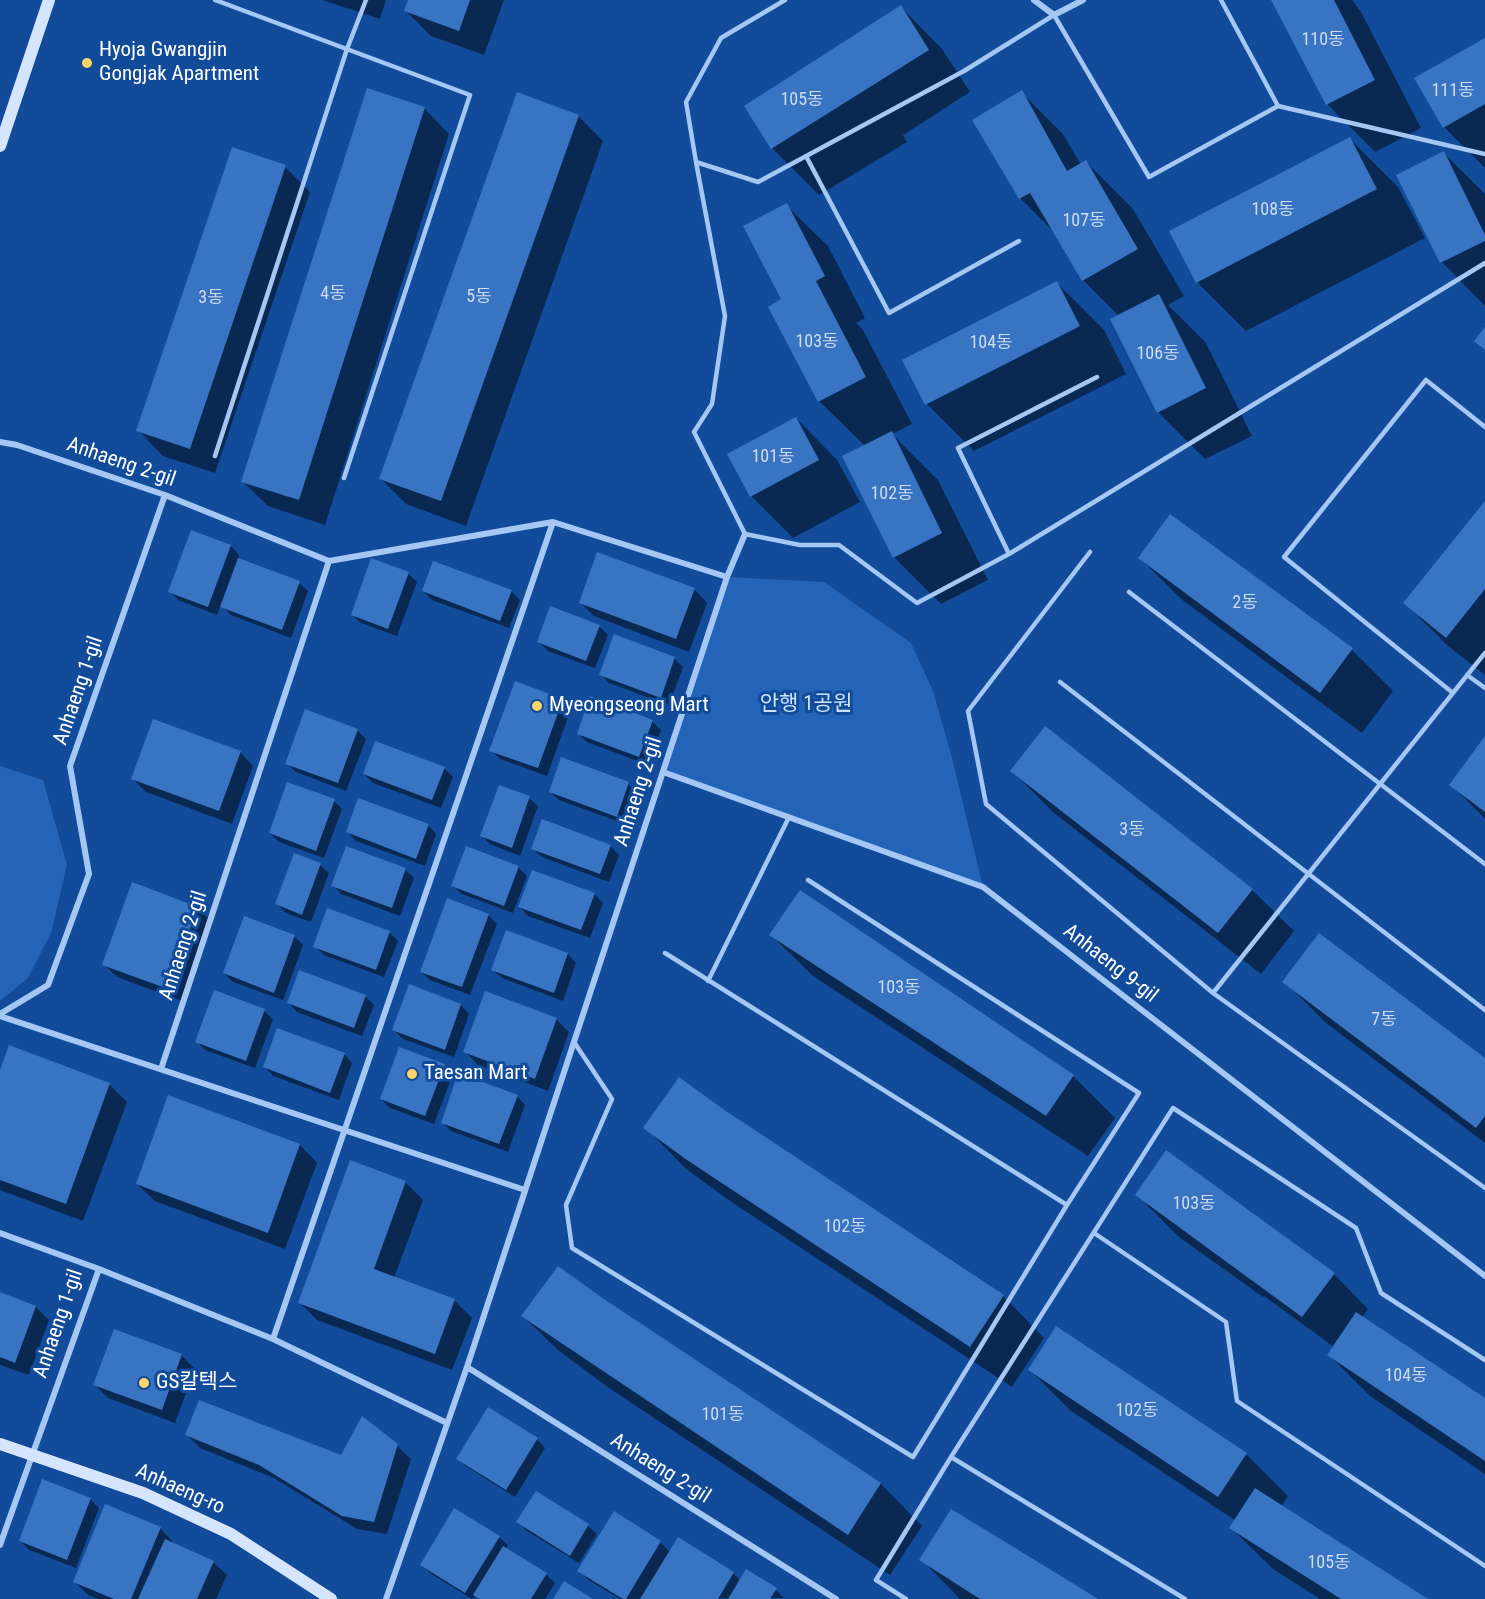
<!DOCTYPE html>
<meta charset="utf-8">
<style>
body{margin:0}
canvas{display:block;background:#114b9a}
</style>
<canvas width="1485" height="1599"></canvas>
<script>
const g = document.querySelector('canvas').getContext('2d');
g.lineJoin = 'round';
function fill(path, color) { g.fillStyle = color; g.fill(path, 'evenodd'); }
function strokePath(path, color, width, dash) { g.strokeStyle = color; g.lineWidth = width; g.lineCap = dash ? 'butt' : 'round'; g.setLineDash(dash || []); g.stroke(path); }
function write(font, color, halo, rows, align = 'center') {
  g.font = font + ' "Roboto Condensed","Noto Sans KR",sans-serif'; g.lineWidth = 6; g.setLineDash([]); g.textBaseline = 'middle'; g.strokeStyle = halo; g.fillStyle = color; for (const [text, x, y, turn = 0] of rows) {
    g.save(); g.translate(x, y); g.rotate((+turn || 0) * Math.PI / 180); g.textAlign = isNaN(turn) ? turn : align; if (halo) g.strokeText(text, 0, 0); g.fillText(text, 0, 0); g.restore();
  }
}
fill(new Path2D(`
 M727,577L824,582L911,643L933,691L952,758L983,887L663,772Z
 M0,766L43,780L67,865L51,933L28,978L0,1001Z`), '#2364b9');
fill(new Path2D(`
 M322,0H386L380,19Z
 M410,0H504L484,55L431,36L406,11Z
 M1273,0H1352L1361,12L1421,128L1375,152L1328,105Z
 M901,7L942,49L970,92L903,135L907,142L819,195L772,148Z
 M1485,39V168L1444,127Z
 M1021,92L1063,134L1081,165L1086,162L1133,209L1184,296L1168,305L1206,343L1252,436L1205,459L1158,412L1119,316L1083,280L1056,234L1020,198Z
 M424,108L449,134L325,525L268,506L242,481Z
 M578,116L603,141L466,526L406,504L381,479Z
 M1349,138L1398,187L1425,238L1246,331L1197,282Z
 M1444,153L1485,194V306L1442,262L1398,175Z
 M285,167L310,192L215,473L163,456L138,430Z
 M786,205L828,246L865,318L856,323L863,330L912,424L892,434L938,480L988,580L941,604L894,557L865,446L819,401L783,300Z
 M1057,283L1104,330L1126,374L974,451L927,404Z
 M796,418L837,460L860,502L793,538L751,496L729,455Z
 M1485,503V675L1447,645L1405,603Z
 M192,532L231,546L239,555L238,560L299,583L308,591L291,638L231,615L221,605L217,615L178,600L170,591Z
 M1140,558L1352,650L1393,691L1362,733L1181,599Z
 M408,573L417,582L397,636L361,623L352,615Z
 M694,589L707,603L689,652L594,616L581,603Z
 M423,591H511L520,600L509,628L432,600Z
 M599,626L608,635L595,668L548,651L539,642Z
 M674,658L683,667L669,705L609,683L601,674Z
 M516,683L563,701L571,709L547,776L500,759L491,750Z
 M652,721L661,730L648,765L587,742L578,733Z
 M1045,728L1252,890L1294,931L1261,974L1054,813L1012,771Z
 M357,730L366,739L346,791L296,772L287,763Z
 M1485,739V819L1451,784Z
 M240,752L253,766L232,824L146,792L132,778Z
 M562,759L628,784L637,792L625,824L559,800L550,792Z
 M444,768L453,777L441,808L373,783L364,774Z
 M529,798L538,806L520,856L490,844L482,836Z
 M334,801L342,809L324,858L279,842L270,833Z
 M428,825L436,834L425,866L356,841L348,832Z
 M610,846L619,855L609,882L542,857L533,849Z
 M347,848L406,870L414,878L400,916L341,894L333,885Z
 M320,865L329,873L311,922L286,913L277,904Z
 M518,867L527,876L513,913L462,894L453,886Z
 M594,894L603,903L590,938L528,916L520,907Z
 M198,908L211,921L182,1001L117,977L104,964Z
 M488,915L497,924L470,995L430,980L421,972Z
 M389,932L398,941L384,977L324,955L315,946Z
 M507,932L568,954L576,963L563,1001L502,978L493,970Z
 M771,935L1073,1076L1115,1118L1088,1156L813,976Z
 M294,936L303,945L283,1000L233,982L224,973Z
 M1284,981L1485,1059V1143L1326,1023Z
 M365,996L374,1005L362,1036L297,1012L289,1003Z
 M461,1005L469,1014L454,1057L403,1039L394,1030Z
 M264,1011L273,1019L255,1068L205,1050L197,1041Z
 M556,1019L569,1032L548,1091L478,1065L465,1051Z
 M344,1054L352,1063L339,1100L273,1076L265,1067Z
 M444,1065L453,1074L434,1124L390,1108L381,1099Z
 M0,1074L109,1084L127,1102L83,1221L0,1190Z
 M517,1096L525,1105L508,1152L451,1131L442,1122Z
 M645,1127L1003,1296L1044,1338L1012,1387L730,1201L686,1169Z
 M300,1145L317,1163L285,1249L155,1201L137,1184Z
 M405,1182L423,1200L394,1278L454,1300L472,1318L452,1370L317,1320L300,1303Z
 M1137,1195L1253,1214L1334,1274L1368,1309L1362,1317L1485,1399V1474L1370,1396L1329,1355L1334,1347L1264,1296L1263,1297L1179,1237Z
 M0,1294L36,1307L49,1320L29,1375L0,1365Z
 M600,1298L881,1484L922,1526L890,1575L609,1388L558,1350L523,1316Z
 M115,1330L182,1356L195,1369L175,1423L108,1398L95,1385Z
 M1029,1369L1246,1454L1288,1496L1281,1507L1425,1599H1320L1273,1569L1231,1528L1236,1521L1071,1411Z
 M187,1435L341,1457L397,1446L411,1459L387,1534L357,1529L274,1478L200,1448Z
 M537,1439L545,1448L515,1497L467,1467L458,1459Z
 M536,1493L588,1526L597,1534L579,1563L527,1531L518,1522Z
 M90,1499L99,1508L76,1568L29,1550L20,1541Z
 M614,1513L660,1542L670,1552L733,1573L741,1581L776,1590L784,1598L620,1599L587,1579L579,1570Z
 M160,1528L173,1542L172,1543L213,1562L227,1575L216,1599H98L88,1595L75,1582Z
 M499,1537L508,1545L506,1549L546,1574L555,1583L545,1599H478L476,1597L472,1599L430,1573L422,1564Z
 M921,1559L1095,1599H960Z`), '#0007');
fill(new Path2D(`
 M408,0H470L459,31L404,11Z
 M1271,0H1334L1375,80L1326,105Z
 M901,5L929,50L771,149L744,106Z
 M1485,38V104L1443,128L1414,78Z
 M367,88L425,107L299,500L241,482Z
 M1022,90L1067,171L1086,160L1138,249L1082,281L1030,193L1019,199L972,120Z
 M517,92L579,115L441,501L379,479Z
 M1350,137L1377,189L1196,283L1169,231Z
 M232,147L286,165L190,449L136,431Z
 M1444,151L1485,235V241L1440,263L1396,175Z
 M787,203L825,276L816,281L866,377L818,402L768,307L781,299L743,226Z
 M1057,281L1080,326L925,405L902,360Z
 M1159,294L1206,388L1157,413L1110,319Z
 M1485,327V350L1474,341Z
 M796,417L819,460L750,497L727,454Z
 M892,431L942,533L893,558L842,456Z
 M1485,501V589L1446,638L1403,603Z
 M1170,514L1353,648L1320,693L1138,558Z
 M191,530L231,545L208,607L168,592Z
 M597,552L695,588L676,639L579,603Z
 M238,558L300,581L282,630L220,607Z
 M371,558L409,572L388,629L351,615Z
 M433,561L512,590L500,621L422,591Z
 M550,606L600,625L586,661L537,642Z
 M614,634L675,657L661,698L599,675Z
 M515,681L563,699L538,768L489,751Z
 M590,696L653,720L639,757L577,734Z
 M305,709L358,729L338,783L285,764Z
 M153,719L241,751L219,811L131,779Z
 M1045,726L1253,889L1218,933L1010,771Z
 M1485,736V812L1449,785Z
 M375,741L445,767L432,800L363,774Z
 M561,757L629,782L617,817L549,792Z
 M287,782L335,799L316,851L269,833Z
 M499,785L530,796L512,848L480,836Z
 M358,798L429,824L416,859L346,832Z
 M542,819L611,845L600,874L531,849Z
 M346,846L406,868L392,908L331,886Z
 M466,846L519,866L504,906L451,886Z
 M294,853L321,863L302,915L275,904Z
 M532,870L595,893L581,930L518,907Z
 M132,882L198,907L168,989L102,965Z
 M800,890L1074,1075L1046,1116L769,935Z
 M447,898L489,914L462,987L420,972Z
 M327,908L390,931L376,970L313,947Z
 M244,916L295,935L274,993L223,973Z
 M506,930L568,953L554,993L491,970Z
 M1319,933L1485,1058V1116L1476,1128L1282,982Z
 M299,970L366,995L354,1028L287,1003Z
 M409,984L461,1004L445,1050L392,1030Z
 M214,990L265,1009L246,1061L195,1042Z
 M485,991L557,1018L535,1079L463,1052Z
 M277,1028L345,1053L330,1093L263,1067Z
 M9,1045L110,1083L66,1204L0,1180V1070Z
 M399,1047L445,1064L425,1116L380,1099Z
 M458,1073L518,1095L499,1144L441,1123Z
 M679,1077L723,1109L1004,1295L970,1347L687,1160L643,1128Z
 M168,1095L300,1144L268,1233L136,1184Z
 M1166,1150L1335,1273L1302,1317L1135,1195Z
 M350,1160L406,1181L374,1269L455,1299L435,1354L298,1303Z
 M558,1266L601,1297L881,1483L848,1535L521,1316Z
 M0,1292L36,1306L15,1363L0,1357Z
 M1356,1312L1485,1398V1461L1327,1355Z
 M1056,1326L1247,1453L1218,1497L1028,1370Z
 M114,1329L182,1354L162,1410L93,1385Z
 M199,1400L341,1455L362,1416L398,1444L374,1522L342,1516L259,1465L185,1435Z
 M488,1407L538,1438L506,1490L456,1459Z
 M42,1479L91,1498L67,1560L19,1541Z
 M1255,1488L1428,1599H1341L1229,1528Z
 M536,1491L589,1524L570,1556L516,1522Z
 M105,1504L161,1527L131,1599H114L73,1582Z
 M454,1508L500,1536L465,1593L420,1565Z
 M951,1509L1061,1576L1098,1599H980L919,1560Z
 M614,1511L661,1541L626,1599H623L577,1571Z
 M678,1537L734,1572L718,1599H640Z
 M165,1539L214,1561L197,1599H138Z
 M503,1546L547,1573L531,1599H479L473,1595Z
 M746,1569L777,1588L770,1599H728Z
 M564,1581L593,1599H553Z`), '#3974c2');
strokePath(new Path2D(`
 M215,0L470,95L344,478
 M1221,0L1278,106
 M1485,154L1278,106L1149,177L1054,15L964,71L758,182L696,162L725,316L712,404L694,432L745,534L800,545H839L917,603L1009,554L1485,263
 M806,156L889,313L1019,241
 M696,162L686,102L721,38L785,0
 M215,456L347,49L366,0
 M1090,552L968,711L986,804L1213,993L1485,1188
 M1009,554L958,448L1097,377
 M1129,592L1485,864
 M1467,675L1485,688
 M1060,682L1485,1010
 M1453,693L1284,557L1426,380L1485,427
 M808,880L1139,1093L1067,1205
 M708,981L789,817
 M1213,993L1485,653
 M574,1042L612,1099L566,1205L572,1248L913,1457L1067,1205L665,953
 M1094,1233L1226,1322L1237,1401L1485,1566
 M951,1457L1173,1108L1356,1228L1381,1293L1485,1360
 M906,1599L876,1580L951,1457L1185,1599`), '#a4c7f4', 4.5);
strokePath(new Path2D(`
 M1034,0L1054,15L1083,0
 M0,442L17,445L165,495L329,561L553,522L727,577
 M663,772L983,887L1485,1276
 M0,1014L48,985L89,874L70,766L165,495
 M0,1016L525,1190
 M161,1069L329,561
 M0,1233L99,1269L0,1545
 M99,1269L273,1339L447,1423
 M273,1339L553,522
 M467,1367L836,1599
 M386,1599L467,1367L727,577L745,534`), '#a4c7f4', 6);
strokePath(new Path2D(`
 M0,146L49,0
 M0,1444L143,1493L231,1534L331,1599`), '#d4e5fd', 12);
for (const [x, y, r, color] of [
 [87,63,6,"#ffd567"],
 [537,706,6,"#ffd567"],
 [412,1074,6,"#ffd567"],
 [144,1383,6,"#ffd567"]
]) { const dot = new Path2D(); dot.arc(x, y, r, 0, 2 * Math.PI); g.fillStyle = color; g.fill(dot); strokePath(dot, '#114b9a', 2); }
write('18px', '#cedcf0', null, [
 ["110동",1323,40],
 ["111동",1453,91],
 ["105동",802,100],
 ["108동",1273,210],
 ["107동",1084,221],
 ["4동",333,294],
 ["5동",479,297],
 ["3동",211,298],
 ["103동",817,342],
 ["104동",991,343],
 ["106동",1158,354],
 ["101동",773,457],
 ["102동",892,494],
 ["2동",1245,603],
 ["3동",1132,830],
 ["103동",899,988],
 ["7동",1384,1020],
 ["103동",1194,1204],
 ["102동",845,1227],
 ["104동",1406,1376],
 ["102동",1137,1411],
 ["101동",723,1415],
 ["105동",1329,1563]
]);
write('21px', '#fff', '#114b9a', [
 ["Hyoja Gwangjin",99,51],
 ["Gongjak Apartment",99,75],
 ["Myeongseong Mart",549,706],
 ["Taesan Mart",424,1074],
 ["GS칼텍스",156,1383]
], 'left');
write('21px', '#fff', '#114b9a', [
 ["Anhaeng 2-gil",121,463,19],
 ["Anhaeng 1-gil",79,691,-71],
 ["Anhaeng 2-gil",639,792,-72],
 ["Anhaeng 2-gil",184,946,-72],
 ["Anhaeng 9-gil",1110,964,38],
 ["Anhaeng 1-gil",59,1324,-71],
 ["Anhaeng 2-gil",660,1469,32],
 ["Anhaeng-ro",180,1490,24]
]);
write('21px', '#cce2fe', '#114b9a', [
 ["안행 1공원",806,705]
]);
</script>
